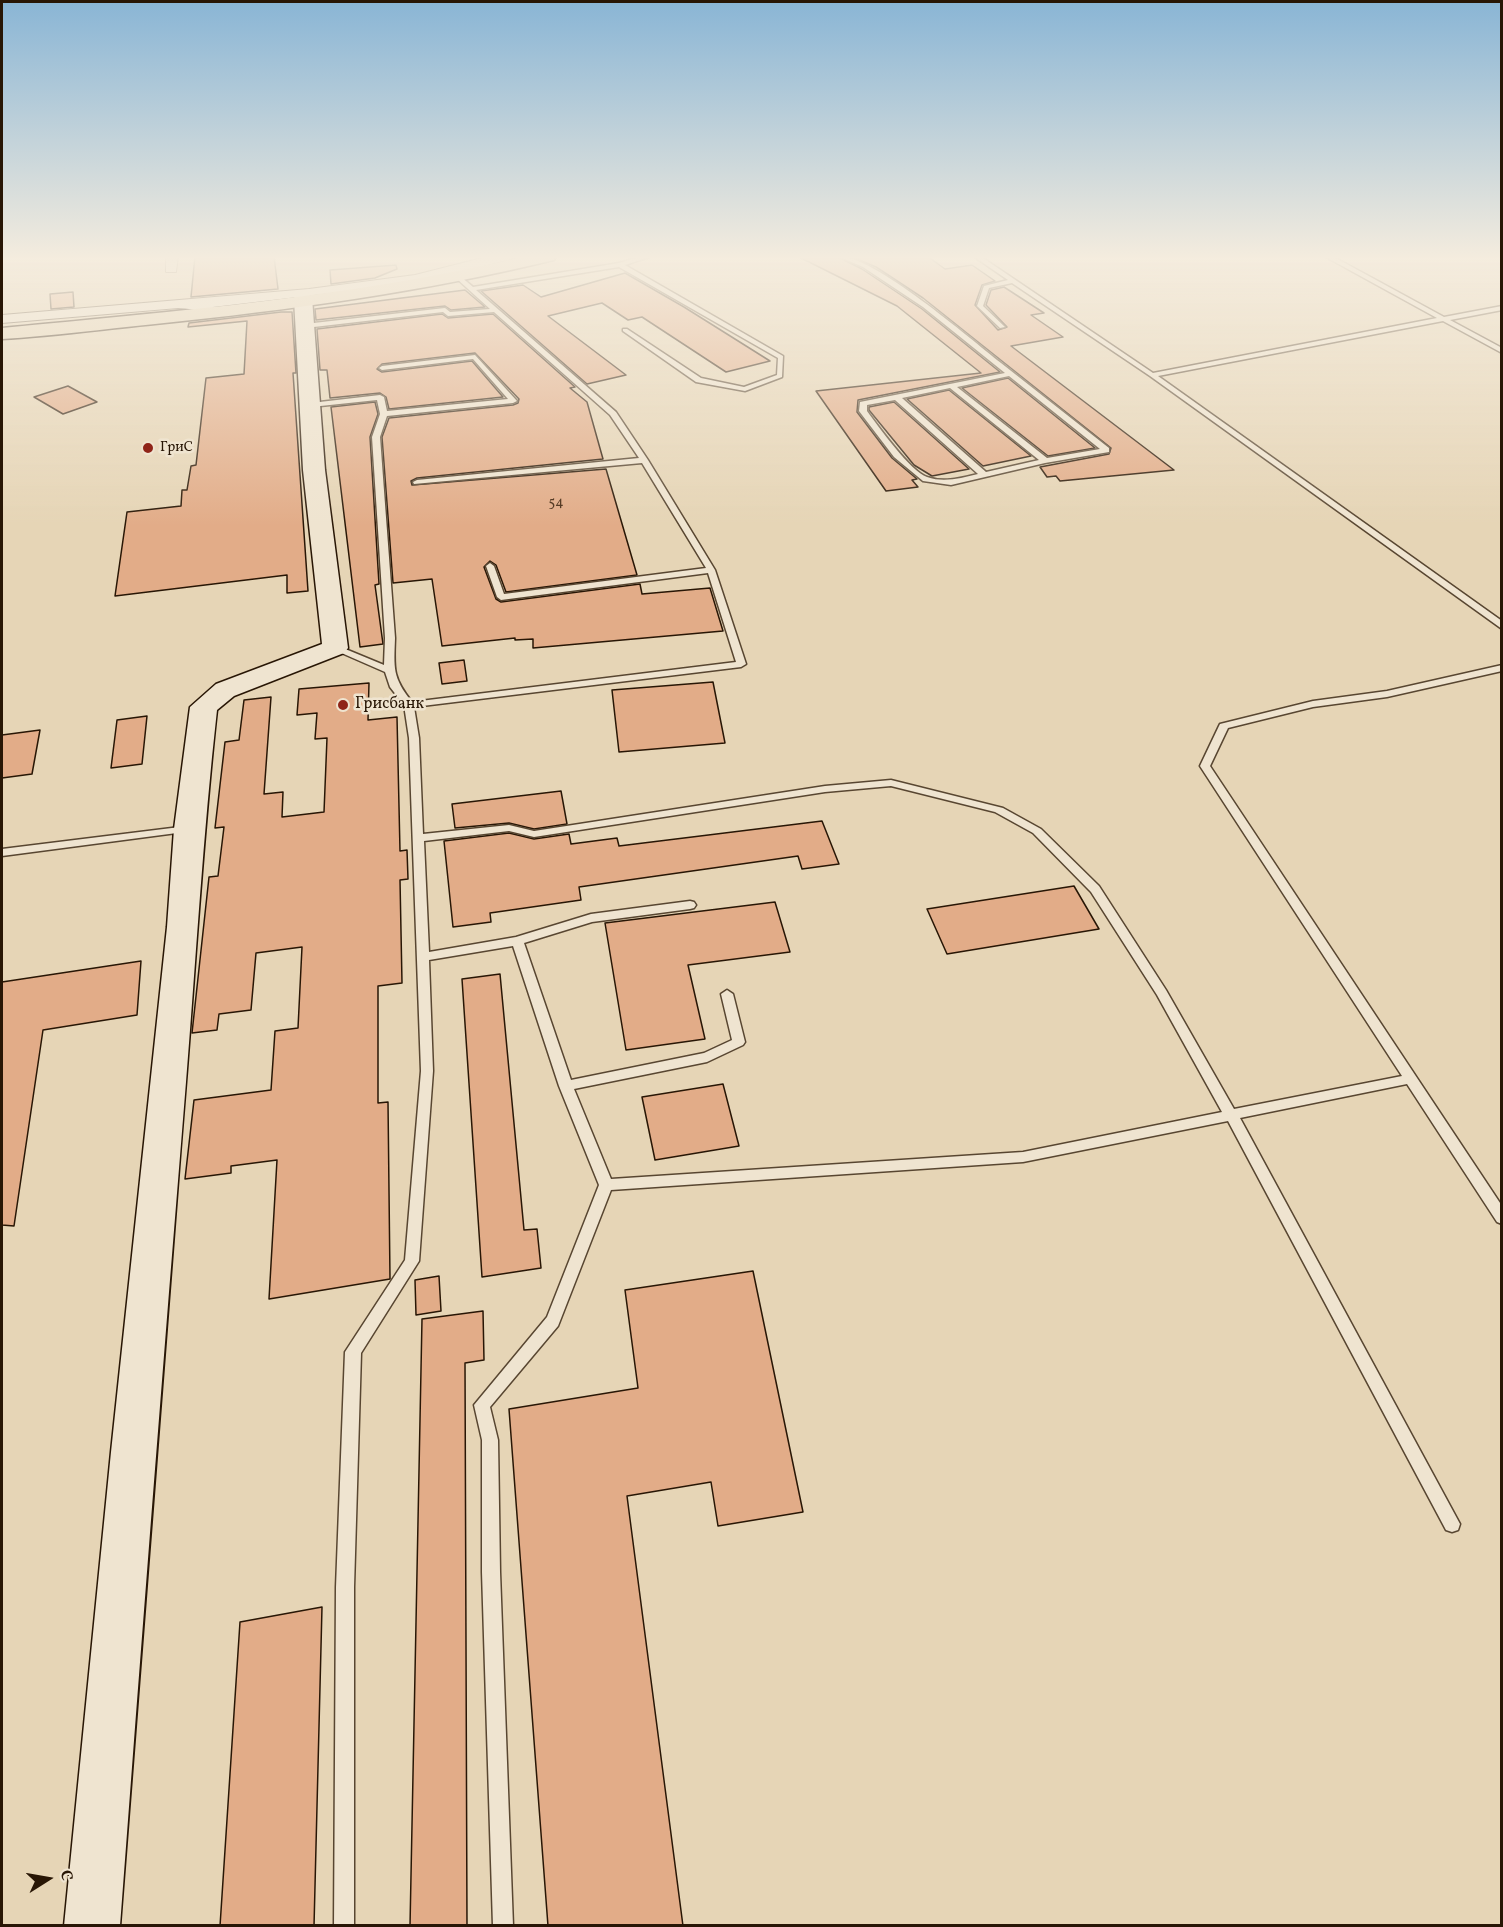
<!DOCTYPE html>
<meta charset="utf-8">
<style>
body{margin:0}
#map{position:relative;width:1503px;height:1927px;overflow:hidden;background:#e6d5b6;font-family:Vollkorn,serif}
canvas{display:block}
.frame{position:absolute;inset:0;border:3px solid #281605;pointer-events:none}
.north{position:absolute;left:18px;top:1849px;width:60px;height:60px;-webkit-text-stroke:4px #efe4d0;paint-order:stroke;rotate:79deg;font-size:16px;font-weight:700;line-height:24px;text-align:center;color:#281605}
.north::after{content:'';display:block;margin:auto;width:21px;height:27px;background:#281605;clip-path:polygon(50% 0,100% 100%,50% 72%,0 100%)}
</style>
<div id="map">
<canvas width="1503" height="1927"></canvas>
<div class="frame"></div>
<div class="north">С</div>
</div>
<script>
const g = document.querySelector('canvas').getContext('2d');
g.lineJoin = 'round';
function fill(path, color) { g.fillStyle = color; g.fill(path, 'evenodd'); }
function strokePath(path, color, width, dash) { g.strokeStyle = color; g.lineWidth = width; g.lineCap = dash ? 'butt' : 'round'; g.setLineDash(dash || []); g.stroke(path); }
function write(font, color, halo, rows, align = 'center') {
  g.font = font + ' Vollkorn,serif'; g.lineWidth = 5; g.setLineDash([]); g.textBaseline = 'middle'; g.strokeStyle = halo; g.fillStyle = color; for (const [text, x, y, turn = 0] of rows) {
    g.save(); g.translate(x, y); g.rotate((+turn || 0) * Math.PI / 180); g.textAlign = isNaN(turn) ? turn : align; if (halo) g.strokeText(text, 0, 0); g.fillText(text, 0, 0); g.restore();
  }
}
const building = new Path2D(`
 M195,256H274L278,289L191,297Z
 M797,256H836L862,269L922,309L1000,372L858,400L857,412L892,458L917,479L912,480L918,487L886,491L816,391L981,373L897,306Z
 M850,256H927L945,269L972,265L995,281L982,285L975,305L998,330L1007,327L986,305L991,290L1004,287L1044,313L1031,315L1063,337L1011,346L1174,470L1060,481L1056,476L1047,477L1040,467L1109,454L1111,448L923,298L876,267Z
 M396,265L397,269L375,278L331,284L330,270Z
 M625,273L684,307L770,361L726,372L642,317L628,320L602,303L548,316L626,375L587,384L481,291L523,285L541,297Z
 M465,290L485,307L451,310L445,306L316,320L315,309Z
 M73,292L74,307L51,309L50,294Z
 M281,312H292L296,373H293L308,591L287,593V575L115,596L127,512L181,506L182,490H187L191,466L196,465L206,378L244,374L247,321L188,327L189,323Z
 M442,314L448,318L493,314L575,387L570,388L587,402L603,459L417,478L411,481L412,485L606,469L637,575L506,592L496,565L490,561L484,567L496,599L501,602L640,584L642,594L710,588L723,631L533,648V639L515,640V638L442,646L432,579L393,583L382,437L389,418L513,405L518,403L519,399L475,353L382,364L377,369L382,372L472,361L503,397L389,409L386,397L380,393L330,398L327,370H320L317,329Z
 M1008,378L1095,448L1048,456L962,388Z
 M68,386L97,402L63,414L34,397Z
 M949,390L1031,456L983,466L907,399Z
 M375,402L378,414L370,437L379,584L375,585L383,644L360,647L331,407Z
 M894,402L969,469L932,476L914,465L869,410V407Z
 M464,660L467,681L442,684L439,663Z
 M713,682L725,743L619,752L612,690Z
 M369,683L368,720L397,717L400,851L407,850L408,879L400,880L402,983L378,986V1103L388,1102L390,1279L269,1299L277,1160L231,1166V1173L185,1179L194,1100L271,1090L275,1031L298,1028L302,947L256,953L251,1010L219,1014L217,1030L192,1033L209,877L218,876L224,827L215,828L225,742L239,740L244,700L271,697L264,794L283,792L282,817L324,812L327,738L315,739L317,713L297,715L299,689Z
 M147,716L142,764L111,768L117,720Z
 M40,730L32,774L2,778V735Z
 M561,791L567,824L534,829L509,823L455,828L452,804Z
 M822,821L839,864L802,869L798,856L579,887L581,900L490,913L491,922L453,927L444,841L509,833L534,839L569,834L571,844L617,838L619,846Z
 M1074,886L1099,929L947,954L927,909Z
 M775,902L790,952L688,965L705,1039L626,1050L605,923Z
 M141,961L137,1015L43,1030L14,1226L2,1225V982Z
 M500,974L524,1230L537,1229L541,1268L482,1277L462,979Z
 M723,1084L739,1146L655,1160L642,1097Z
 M753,1271L803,1512L718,1526L711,1482L627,1496L683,1926H548L509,1409L638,1388L625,1290Z
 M439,1276L441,1311L416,1315L415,1280Z
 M483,1311L484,1360L465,1363L467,1926H410L422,1319Z
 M322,1607L314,1926H220L240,1622Z`);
fill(building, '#e2ac88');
strokePath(building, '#281605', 1.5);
const lane = new Path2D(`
 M642,256H652L625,265L783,356L782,377L745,391L696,382L623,331V329H627L701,378L744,387L777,375L778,358L619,267L476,290L616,412L648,460L715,570L746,664L741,667L414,707L419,738L423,834L509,825L534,831L825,786L891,780L1003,808L1041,829L1099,886L1166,990L1234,1109L1402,1076L1200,766L1219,726L1220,724L1313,701L1387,691L1502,665V671L1387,697L1313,707L1228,728L1210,766L1502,1206V1224L1497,1222L1407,1084L1240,1118L1460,1524L1458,1530L1452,1532L1446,1530L1228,1121L1023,1162L611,1190L558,1326L490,1407L498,1440L500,1572L513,1926H493L482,1572V1440L474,1405L547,1317L599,1185L559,1086L513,946L429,960L433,1071L419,1261L361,1353L354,1587V1926H334L336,1587L345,1352L405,1260L421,1071L409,738L404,705L390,687L385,672L330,648L332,646H338L384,665L385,638L372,437L380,414L377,400L311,407L307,405L311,403L380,395L384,397L387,411L508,399L473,359L382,370L379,368L382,366L475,355L517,401L513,403L387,416L380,437L395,638C394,668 392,677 412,702L736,662L708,573L501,600L497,597L486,566L490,563L494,566L504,594L706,568L642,463L414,484L413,482L417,480L639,458L610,415L494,312L448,316L443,312L305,328L302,326L305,324L445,308L450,312L490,309L456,278V276H460L473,287L619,263ZM891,786L995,812L1033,833L1091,892L1157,995L1222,1112L1023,1152L611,1179L574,1089L707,1062L743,1045L745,1042L733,994L727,990L721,994L732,1040L704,1053L571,1080L524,943L592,922L690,909L694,908L696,905L694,902L690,901L591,914L516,937L429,952L424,841L509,831L534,837L825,792Z
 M838,256C875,256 969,338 1001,363C1037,391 1073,420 1109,448V452L1045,463L951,485L923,481L894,457L859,411L860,402L1005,373L923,307L863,267ZM1009,376L1100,449L1047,458L957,387ZM950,388L1039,460L986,472L902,398ZM895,400L978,474C961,478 944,483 927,477C911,472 878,426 867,411V405Z
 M973,256H980L1153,373L1437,318L1324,256H1332L1444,317L1502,306V310L1450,320L1502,348V353L1443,321L1158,376L1502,621V629L1150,376L1012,283L989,288L983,306L1005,327L1000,328L977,306L984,286L1008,280Z
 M188,826L193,829L192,831L2,856V849Z`);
const street = new Path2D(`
 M166,256H178L176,272H166Z
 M490,256H513L512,259L415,283L213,307L212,311C205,313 188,308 178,308L2,323V315L309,289L415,275Z`);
const secondary = new Path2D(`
 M303,293L309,294L312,298L325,470L348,648L344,653L234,696L217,710C203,834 196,958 186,1082C163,1363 141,1644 120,1926H64L111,1452L167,927L174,829L190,707L216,684L322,644L303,470L294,298L297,294Z`);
const primary = new Path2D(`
 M526,256H556L554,260C423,292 290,310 155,324C104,329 53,336 2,339V328C178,311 354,297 526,256Z`);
strokePath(lane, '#584631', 3);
strokePath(street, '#584631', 2);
strokePath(secondary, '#281605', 3);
strokePath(primary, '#281605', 3);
fill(lane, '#efe4d0');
fill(street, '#efe4d0');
fill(secondary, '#efe4d0');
fill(primary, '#e6d5b6');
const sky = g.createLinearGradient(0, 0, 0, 526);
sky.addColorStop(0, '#89b5d5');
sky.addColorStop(0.49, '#f4ecde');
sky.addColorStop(1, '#f4ecde00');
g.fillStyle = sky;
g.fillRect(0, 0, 1503, 526);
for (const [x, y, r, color] of [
 [148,448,6,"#8f2418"],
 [343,705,6,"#8f2418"]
]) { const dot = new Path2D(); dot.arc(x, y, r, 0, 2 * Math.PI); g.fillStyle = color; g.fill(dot); strokePath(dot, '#efe4d0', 2); }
write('14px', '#281605', '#efe4d0', [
 ["ГриС",160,448]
], 'left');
write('14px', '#563c26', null, [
 ["54",556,503]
]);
write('16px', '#281605', '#efe4d0', [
 ["Грисбанк",355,705]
], 'left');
</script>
